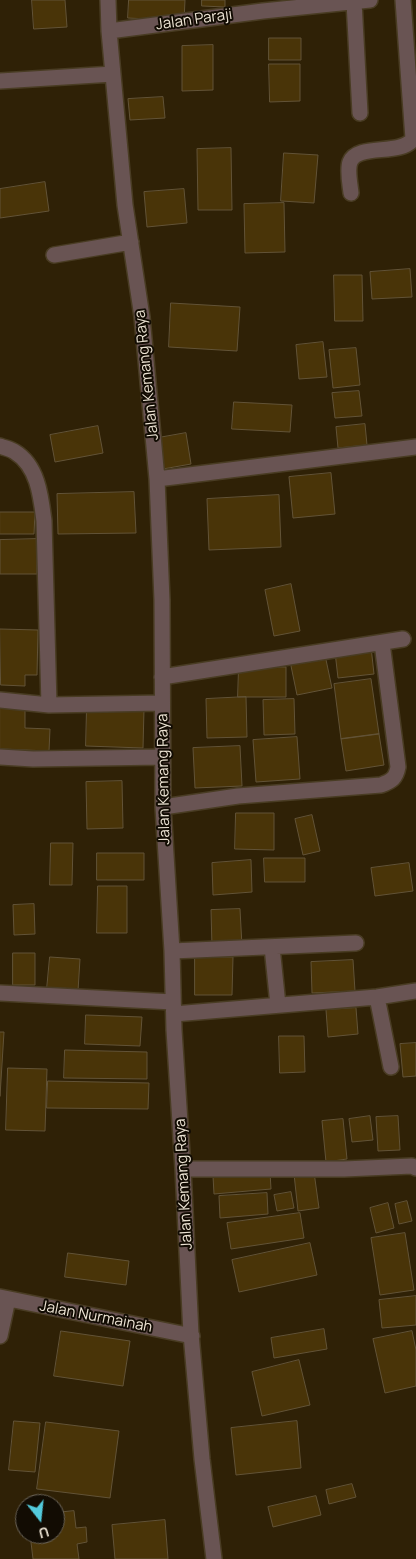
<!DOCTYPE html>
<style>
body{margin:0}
#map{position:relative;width:416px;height:1559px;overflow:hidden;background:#2f2106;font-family:Manrope,sans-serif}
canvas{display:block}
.north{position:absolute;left:15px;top:1494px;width:50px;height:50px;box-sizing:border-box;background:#120c03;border:1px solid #696256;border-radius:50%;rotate:164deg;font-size:14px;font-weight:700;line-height:20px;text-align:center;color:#ece3d3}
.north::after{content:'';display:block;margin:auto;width:18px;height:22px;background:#53cadc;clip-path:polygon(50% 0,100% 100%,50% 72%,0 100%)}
</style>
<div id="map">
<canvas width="416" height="1559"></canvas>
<div class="north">U</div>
</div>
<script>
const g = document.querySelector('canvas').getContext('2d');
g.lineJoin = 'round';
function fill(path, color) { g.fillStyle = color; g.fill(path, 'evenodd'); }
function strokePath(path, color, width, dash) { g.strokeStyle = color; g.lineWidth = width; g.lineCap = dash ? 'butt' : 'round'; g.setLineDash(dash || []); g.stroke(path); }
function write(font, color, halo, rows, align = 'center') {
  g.font = font + ' Manrope,sans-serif'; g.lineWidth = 4; g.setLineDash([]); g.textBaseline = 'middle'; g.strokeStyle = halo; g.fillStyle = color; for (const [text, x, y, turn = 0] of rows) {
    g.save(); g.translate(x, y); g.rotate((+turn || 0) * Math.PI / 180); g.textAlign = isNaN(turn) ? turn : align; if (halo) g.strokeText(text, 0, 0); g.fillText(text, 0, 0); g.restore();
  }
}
const building = new Path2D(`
 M32,0H65L67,27L34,29Z
 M129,0H185L184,21L128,18Z
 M202,0H225V7L202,6Z
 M269,38H301V60H269Z
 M213,45V90L182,91V46Z
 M269,64H300V101L270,102Z
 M163,97L165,118L130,120L128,99Z
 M231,148L232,210H198L197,149Z
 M284,153L318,155L314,203L281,201Z
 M45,182L49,211L0,218V189Z
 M184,189L187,223L147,227L144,192Z
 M284,203L285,252L245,253L244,204Z
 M410,269L412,297L372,299L370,272Z
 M334,275H362L363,321H335Z
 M171,303L240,307L237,351L169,347Z
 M323,342L327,377L299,379L296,345Z
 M356,348L360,385L333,388L329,350Z
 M359,391L362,416L335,418L332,393Z
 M234,402L292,405L290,432L232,429Z
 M365,424L367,445L338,448L336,427Z
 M98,426L103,453L55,462L50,435Z
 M186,433L191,464L163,469L158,438Z
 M331,473L335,514L293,518L289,477Z
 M134,492L136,533L58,534L57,494Z
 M279,495L281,547L209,550L207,499Z
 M0,512H35L34,534H0Z
 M37,539V574H0V540Z
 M291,584L300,631L274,636L265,590Z
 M0,629L38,630L37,675H25V686L1,685Z
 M371,647L374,674L338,678L335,652Z
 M325,655L332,688L297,695L290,661Z
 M239,667H286V697H238Z
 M371,679L379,734L341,739L334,684Z
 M246,697L247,737L207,738L206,699Z
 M294,699L295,734L264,735L263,700Z
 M0,705L25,706V728L50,729L49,751L0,749Z
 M87,707L144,709L143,748L86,746Z
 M379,734L384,765L346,771L341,739Z
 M297,737L300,779L256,782L253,740Z
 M240,746L242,786L195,788L193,748Z
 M122,781L123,828L87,829L86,782Z
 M236,813H274V850L235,849Z
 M312,815L320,851L303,855L295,819Z
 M51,843H73L72,885H50Z
 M97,853H144V880H97Z
 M264,858H305V882H265Z
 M251,860L252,892L213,895L212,863Z
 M409,863L413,891L375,896L371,868Z
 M98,886H127V933H97Z
 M34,904L35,934L14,935L13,905Z
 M240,909L242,946L212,947L211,910Z
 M13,953H35V985H13Z
 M50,957L80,959L78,991L47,989Z
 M195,957H233L232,995H195Z
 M353,960L355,991L312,993L311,962Z
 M356,1008L358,1034L328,1037L326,1010Z
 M86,1015L142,1017L140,1046L85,1044Z
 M0,1032H4L0,1096Z
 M279,1036H304L305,1072L280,1073Z
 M416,1043V1076L403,1077L400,1044Z
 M65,1050L147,1052V1079L64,1078Z
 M8,1068L47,1069L45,1131L6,1130Z
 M48,1081L149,1083L148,1109L47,1108Z
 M370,1116L373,1140L352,1142L349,1119Z
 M398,1116L400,1150L378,1151L376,1117Z
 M343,1119L347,1159L326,1162L322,1121Z
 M270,1172L271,1189L214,1194L213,1176Z
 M314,1172L319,1208L298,1211L294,1174Z
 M291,1192L294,1208L277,1211L274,1195Z
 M267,1193L268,1214L220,1218L219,1196Z
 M407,1201L412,1221L399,1224L395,1204Z
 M388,1203L394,1228L376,1233L370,1208Z
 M300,1213L304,1238L231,1249L227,1223Z
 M405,1233L414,1290L380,1295L371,1238Z
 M310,1243L317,1275L239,1292L232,1260Z
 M68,1253L129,1261L126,1285L65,1277Z
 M416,1296V1325L382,1328L379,1300Z
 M324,1329L327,1349L274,1358L271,1338Z
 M61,1331L130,1341L123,1386L54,1376Z
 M412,1331L416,1350V1386L385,1393L373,1339Z
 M299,1360L310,1405L262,1416L252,1372Z
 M14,1421L40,1423L35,1472L9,1470Z
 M297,1421L301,1468L236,1475L231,1428Z
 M46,1422L119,1431L110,1498L37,1489Z
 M352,1484L356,1497L329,1504L326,1490Z
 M316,1496L321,1515L273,1527L268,1507Z
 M74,1511L76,1528L86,1527L87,1542L77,1544L79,1559H33L30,1534H55V1513Z
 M165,1520L168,1559H115L112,1525Z`);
fill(building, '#493408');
strokePath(building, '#625337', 1);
const minor = new Path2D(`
 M108,0L109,31L125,205L142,317L157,479L162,600L163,807L172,951L174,1030L183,1169L191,1334L202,1459L214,1559
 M354,2L360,113
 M109,31L263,11L370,0
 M0,81L113,74
 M351,193C350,184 347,170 350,162C357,143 401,156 413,139L403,0
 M54,255L131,242
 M0,446C5,448 11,449 15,452C38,466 41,497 44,521L49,705
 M157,479L416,447
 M162,677L403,639
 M0,700L49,705L162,703
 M0,757L33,759L162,757
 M163,807L238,796L381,785C392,781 396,778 398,767L382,643
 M272,947L278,1005
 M172,951L356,943
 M0,993L173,1002
 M377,997L391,1067
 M174,1014L377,997L416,991
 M183,1169H344L412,1166L416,1168
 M0,1297L192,1336
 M0,1336L8,1299`);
strokePath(minor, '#493c23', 18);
strokePath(minor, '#695453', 15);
write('15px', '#ece3d3', '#120c03', [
 ["Jalan Paraji",194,20,-8],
 ["Jalan Kemang Raya",147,375,-96],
 ["Jalan Kemang Raya",164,779,-91],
 ["Jalan Kemang Raya",184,1184,-93],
 ["Jalan Nurmainah",96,1317,11]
]);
</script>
